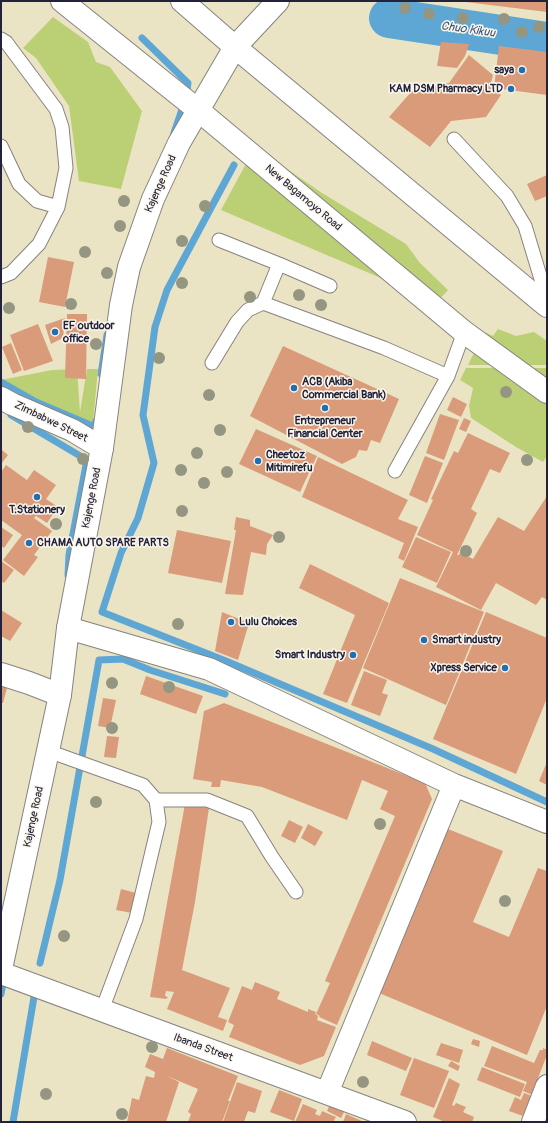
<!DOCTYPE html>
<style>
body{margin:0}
#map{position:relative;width:548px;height:1123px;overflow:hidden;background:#eae4c4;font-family:Pangolin,sans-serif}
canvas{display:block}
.frame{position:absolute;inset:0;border:2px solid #22223b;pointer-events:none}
</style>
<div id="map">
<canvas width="548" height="1123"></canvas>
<div class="frame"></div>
</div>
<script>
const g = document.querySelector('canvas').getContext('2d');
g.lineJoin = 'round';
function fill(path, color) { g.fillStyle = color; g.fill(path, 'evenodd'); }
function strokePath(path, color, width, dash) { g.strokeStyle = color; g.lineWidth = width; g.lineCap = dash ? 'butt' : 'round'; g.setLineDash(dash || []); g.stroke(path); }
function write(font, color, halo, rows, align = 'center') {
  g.font = font + ' Pangolin,sans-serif'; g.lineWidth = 3; g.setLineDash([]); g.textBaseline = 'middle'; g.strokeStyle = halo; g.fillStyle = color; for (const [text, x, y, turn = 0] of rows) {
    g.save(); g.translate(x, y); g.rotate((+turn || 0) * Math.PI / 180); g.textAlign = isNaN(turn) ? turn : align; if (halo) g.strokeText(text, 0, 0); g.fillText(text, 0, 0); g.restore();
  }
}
fill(new Path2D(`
 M53,17L88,42L96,62L110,67L142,111L121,189L79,181L69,106L36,58L23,48Z
 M255,147L322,193L406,244L420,263L448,290L437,302L221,210Z
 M498,329L516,336L534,332L547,341V365H468L484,332L493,336Z
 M466,368H547V456L543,462L516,447L471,418L469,406L473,388L460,380Z
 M77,369L80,412L87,369H98L93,422L83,425L1,384V380L52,370Z`), '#bbd074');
strokePath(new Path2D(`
 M142,38L188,83L186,98L174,133
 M234,165L167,290L155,327L143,415L154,463L138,518L121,553L102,612L226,661L433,749L547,802
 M101,374L107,335
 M1,382L36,402L95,427L96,421
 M11,415L87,460L69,555L68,575
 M40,963L60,880L99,660L123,659L150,670L225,694
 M1,994L4,977
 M13,1122L34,997`), '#5ea7d5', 7);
strokePath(new Path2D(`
 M389,18L547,42`), '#5ea7d5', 40);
fill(new Path2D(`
 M466,1H547V12L466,2Z
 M441,42L469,44L465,56L457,68L437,66Z
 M499,46L547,52V95L494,88Z
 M469,55L493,75L490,87L501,95L486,117L451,121L430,147L389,117L412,91L449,83Z
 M547,175V196L535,201L527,184Z
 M48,257L74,262L65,307L39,302Z
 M67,314H87L86,379L65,378Z
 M65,318L63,338L51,344L45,325Z
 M38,324L53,361L24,371L10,335Z
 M11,343L22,370L13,374L2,347Z
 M283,346L399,399L380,443L371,440L367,451L359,450L356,457L342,464L250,416Z
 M453,397L467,404L461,417L447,410Z
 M440,414L459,420L444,460L426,453Z
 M464,418L471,421L466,432L459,429Z
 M256,429L317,456L300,492L239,464Z
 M468,433L510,453L500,473L490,469L471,509L477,513L457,555H459L460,552L473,559L498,517L524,531L547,496V600L542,597L536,605L496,583L481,610L436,587L453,552L417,535L433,500L431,499L454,451L458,453Z
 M2,450L8,455L1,464V451Z
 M425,456L443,463L427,503L409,495Z
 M318,457L408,500L398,519L418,527L404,561L398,558L404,543L302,497Z
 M6,465L27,480L34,470L56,485L46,499L58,507L47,523L36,516L34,518L52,531L34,555L38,557L24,576L3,560L22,535L1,520V472Z
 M236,517L250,520V526L273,535L267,544L266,555L251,552L243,595L225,594L236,530H234Z
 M1,527L13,535L4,548L1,546Z
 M177,530L231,541L222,583L168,573Z
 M416,537L451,552L437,583L402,567Z
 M1,561L14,570L4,583L1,581Z
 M310,564L389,603L347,703L323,694L355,615L299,588Z
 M400,578L484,612L446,705L363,668Z
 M1,610L22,623L10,641L1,636Z
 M222,612L249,623L238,660L215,651Z
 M486,612L547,638V698L516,774L433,739Z
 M364,671L387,680L382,693L388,695L380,716L351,705Z
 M146,676L203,696L196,714L140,694Z
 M1,682L8,684L3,703H1Z
 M103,698L116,700L110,728L98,726Z
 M224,703L425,783L432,799L337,1025L319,1017L320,1016L316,1014L330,983L325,981L395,816L380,809L388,791L362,780L347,820L262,787L221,780L220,787H211L212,782L193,779L204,711Z
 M107,736L119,737L116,758L104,757Z
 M547,762V785L539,781Z
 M185,804L209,808L195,902L182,970L230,988L218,1017L227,1020L223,1031L167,1009L174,992L166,991L165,996L168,997L166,999L150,997Z
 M289,820L303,827L295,843L281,836Z
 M308,824L323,832L315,846L301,838Z
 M448,829L503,851L473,922L509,937L538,868L547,871V1006L527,1055L379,993Z
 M121,889L136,893L132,913L116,910Z
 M255,982L280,992L277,999L308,1012V1009L316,1012L315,1014L318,1016L317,1020L336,1027L324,1056L300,1065L229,1037L234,1025L228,1022L242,986L252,990Z
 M473,1039L480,1041L479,1047L471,1044Z
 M372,1041L412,1058L406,1071L367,1055Z
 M441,1043L463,1050L459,1063L436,1055Z
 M492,1046L534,1063L540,1050H543V1048L547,1050V1055L536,1083L539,1085L535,1096L523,1091L527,1082L484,1066Z
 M167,1048L238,1076L228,1101H230L222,1122H188L191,1114L188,1112L198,1089L167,1076L179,1082L166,1122H127L132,1098L139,1100L146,1076L154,1078L155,1072L145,1067L150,1054L163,1059Z
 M414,1058L449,1071L434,1108L400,1095Z
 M451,1061L460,1066L458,1071L448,1066Z
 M482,1067L525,1084L520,1097L477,1080Z
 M449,1078L460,1084L452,1105L454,1106L456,1103L466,1107L463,1112L474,1117L472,1122H445L433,1117Z
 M237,1082L262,1091L255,1113L248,1111L244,1122H223Z
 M279,1090L302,1099L294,1121L270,1112Z
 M524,1093L532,1096L529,1103H528L523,1116L509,1111L515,1097L521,1100Z
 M331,1102L345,1110L341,1118L327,1111Z
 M303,1104L317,1110L315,1114L320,1116L322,1111L336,1117L333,1122H295Z
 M346,1114L364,1122H343Z`), '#d99b7a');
const lane = new Path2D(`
 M1,39L6,42L56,109L62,127L66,168L58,207L39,244L11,273L1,277
 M454,139L507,196L525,226L547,299
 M1,146L19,184L37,201L58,207
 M219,240L279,264L263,303
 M279,264L330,286
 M212,363L237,322L248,310L263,303L384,348L448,376
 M395,471L448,376L464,332
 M48,751L143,785L156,800L159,822L136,919L102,1010
 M156,800H207L247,816L272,857L296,892`);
const street = new Path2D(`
 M1,398L12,404L72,430L102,448
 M68,628L209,669L454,785L547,822
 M1,674L29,683L60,695
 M1,973L405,1122
 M327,1093L454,785
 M533,1122L547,1086`);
const secondary = new Path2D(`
 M1,969L60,695L68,628L102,448L121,305L129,267L153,199L179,143L235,47L278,1`);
const highway = new Path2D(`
 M62,1L198,110L464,332L547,392
 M182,1L235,47L547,306`);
strokePath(lane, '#868380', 15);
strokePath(street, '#868380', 24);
strokePath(secondary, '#868380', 24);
strokePath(highway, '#868380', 24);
strokePath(lane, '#fff', 13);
strokePath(street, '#fff', 22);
strokePath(secondary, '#fff', 22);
strokePath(highway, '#fff', 22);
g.fillStyle = '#959682';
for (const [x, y] of [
 [405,8],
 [429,14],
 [463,18],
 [504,19],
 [539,27],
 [522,32],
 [124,201],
 [205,206],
 [120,226],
 [182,241],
 [85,252],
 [107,273],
 [182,283],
 [299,295],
 [250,297],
 [71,304],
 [321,305],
 [9,308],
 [96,344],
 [159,358],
 [506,392],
 [209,395],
 [28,427],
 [220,430],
 [197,453],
 [83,459],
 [527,460],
 [181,470],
 [227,472],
 [204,483],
 [182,511],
 [56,524],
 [279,537],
 [466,551],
 [178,624],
 [112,683],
 [169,687],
 [112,728],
 [96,802],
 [380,824],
 [505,901],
 [64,936],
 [152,1047],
 [363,1082],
 [46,1094],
 [122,1114]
]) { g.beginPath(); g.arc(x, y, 6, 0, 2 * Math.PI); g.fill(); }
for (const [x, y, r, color] of [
 [522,70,4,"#1f6fb2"],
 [511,89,4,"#1f6fb2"],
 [55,332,4,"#1f6fb2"],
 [294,388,4,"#1f6fb2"],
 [325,408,4,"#1f6fb2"],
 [258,461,4,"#1f6fb2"],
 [37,497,4,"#1f6fb2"],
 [29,543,4,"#1f6fb2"],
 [231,622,4,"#1f6fb2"],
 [424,640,4,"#1f6fb2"],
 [353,655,4,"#1f6fb2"],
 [505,668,4,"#1f6fb2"]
]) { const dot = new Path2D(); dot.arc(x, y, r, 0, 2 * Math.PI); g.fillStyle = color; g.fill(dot); strokePath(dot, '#fbf7ec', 1.5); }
write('bold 11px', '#22223b', '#fbf7ec', [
 ["saya",514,70,"right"],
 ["KAM DSM Pharmacy LTD",503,89,"right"],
 ["EF outdoor",63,326],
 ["office",63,339],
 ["ACB (Akiba",302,382],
 ["Commercial Bank)",302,395],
 ["Entrepreneur",325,421,"center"],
 ["Financial Center",325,434,"center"],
 ["Cheetoz",266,455],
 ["Mitimirefu",266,468],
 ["T.Stationery",37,510,"center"],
 ["CHAMA AUTO SPARE PARTS",37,543],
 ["Lulu Choices",239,622],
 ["Smart industry",432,640],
 ["Smart Industry",345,655,"right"],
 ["Xpress Service",497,668,"right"]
], 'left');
write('11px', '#22223b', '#fbf7ec', [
 ["Kajenge Road",161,184,-66],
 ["New Bagamoyo Road",303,198,40],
 ["Zimbabwe Street",51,422,26],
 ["Kajenge Road",92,498,-79],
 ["Kajenge Road",34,817,-78],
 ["Ibanda Street",203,1048,20]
]);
write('italic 12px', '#3a5779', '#fbf7ec', [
 ["Chuo Kikuu",468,30,8]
]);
</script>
